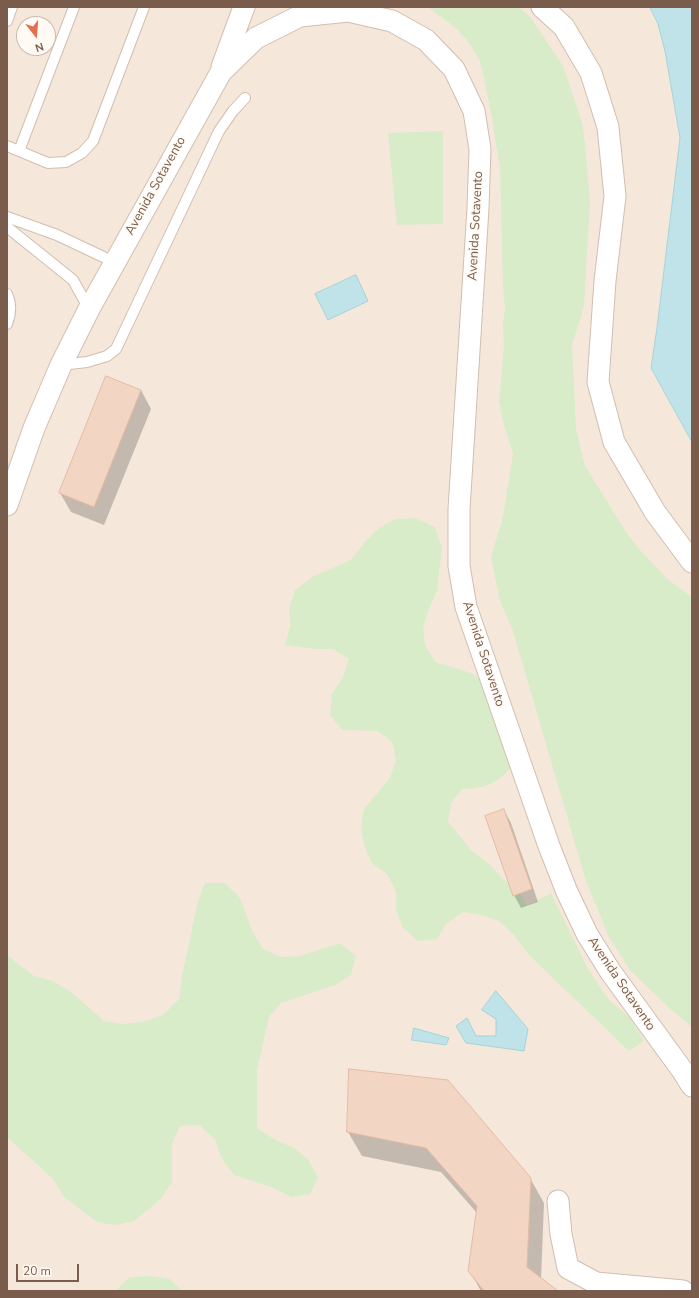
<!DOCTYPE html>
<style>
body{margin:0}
#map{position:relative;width:699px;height:1298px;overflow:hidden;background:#fdf6ec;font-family:"Nunito Sans",sans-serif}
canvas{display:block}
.frame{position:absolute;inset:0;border:8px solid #7a5c4d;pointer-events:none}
.north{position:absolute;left:16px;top:16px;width:40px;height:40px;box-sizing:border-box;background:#fffaf3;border:1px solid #cabbb1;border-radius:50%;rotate:163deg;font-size:11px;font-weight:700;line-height:16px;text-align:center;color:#7a5c4d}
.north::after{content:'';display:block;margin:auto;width:14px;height:18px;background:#e76f51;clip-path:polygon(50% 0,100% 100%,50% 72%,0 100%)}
.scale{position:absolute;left:16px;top:1264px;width:63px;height:18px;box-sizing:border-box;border:2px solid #7a5c4d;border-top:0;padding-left:5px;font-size:12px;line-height:14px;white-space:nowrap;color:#7a5c4d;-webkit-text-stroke:3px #fffaf3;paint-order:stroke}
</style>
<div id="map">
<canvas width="699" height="1298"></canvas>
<div class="frame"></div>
<div class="north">N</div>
<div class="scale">20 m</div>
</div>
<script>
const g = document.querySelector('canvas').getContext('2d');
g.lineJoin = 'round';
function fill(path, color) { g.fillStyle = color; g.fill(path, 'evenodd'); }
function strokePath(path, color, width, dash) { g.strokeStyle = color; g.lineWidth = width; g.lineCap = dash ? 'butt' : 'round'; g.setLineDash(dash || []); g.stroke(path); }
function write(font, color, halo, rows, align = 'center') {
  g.font = font + ' "Nunito Sans",sans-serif'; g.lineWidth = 3; g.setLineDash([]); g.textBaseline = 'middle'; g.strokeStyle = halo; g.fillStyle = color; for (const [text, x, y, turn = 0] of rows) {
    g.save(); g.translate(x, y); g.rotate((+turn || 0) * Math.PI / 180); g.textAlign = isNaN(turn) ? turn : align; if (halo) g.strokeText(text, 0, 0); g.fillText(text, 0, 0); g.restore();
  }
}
fill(new Path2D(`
 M7,7H650L658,24L665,51L680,138L657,328L651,368L692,442V1291H7ZM24,24H48V48H24Z`), '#f5e8da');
fill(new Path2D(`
 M428,7H519L531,18L563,66L582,122L585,143L590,202L584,306L572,345L576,428L580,446L585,466L626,532L639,549L666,578L692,597V1027L667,1006L630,970L609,937L586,881L513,631L500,601L491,557L503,517L513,454L503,421L499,402L504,346L503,326L505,308L503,288L500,168L490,107L480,61L470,44L457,29Z
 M443,131V224L397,225L388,133Z
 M415,518L435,527L442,548L437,591L429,608L423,627L425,646L436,662L474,674L488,689L497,731L511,747V768C494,785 487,788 462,789L451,803L448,822L472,851L488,863L502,878L518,890L527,906L551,893L588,969L608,999L630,1018L644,1041L629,1051L529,955L514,935L499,921L482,915L463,912L446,924L437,939L418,941L403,928L396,910V891L387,874L372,863L364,845L361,828L364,809L390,778L396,761L393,743L378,731L342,730L330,715L332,694L343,677L349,659L333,649H315L285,645L290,627L289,608L295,590L314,576L351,560L365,542L379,528L396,519Z
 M205,883H225L240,898L253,933L263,949L281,957L300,956L340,943L356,956L351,975L335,985L281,1003L269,1017L257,1069V1128L274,1139L292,1147L308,1159L318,1178L310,1194L291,1197L271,1187L234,1175L221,1157L215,1139L199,1125L180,1126L172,1144V1182L161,1199L134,1221L115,1225L97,1222L64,1197L53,1179L7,1137V955L34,976L53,981L72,993L104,1021L123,1024L143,1022L163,1015L179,999L182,976L194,920L198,901Z
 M150,1276L170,1279L182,1291H115L130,1277Z`), '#d8ecc9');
const water = new Path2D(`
 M650,7H692V442L651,368L657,328L680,138L665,51L658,24Z
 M356,275L368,301L328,320L315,294Z
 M496,991L528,1029L524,1051L466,1043L456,1026L467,1018L476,1036H496V1019L482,1010Z
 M414,1028L449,1038L446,1045L412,1040Z`);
fill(water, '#bfe3e8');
strokePath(water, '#a5d3da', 1);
fill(new Path2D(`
 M141,390L151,409L104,525L71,512L60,493Z
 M504,810L511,823L538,902L521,908L514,895Z
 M350,1070L530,1178L544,1203L541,1279L557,1291H481L469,1270L477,1213L441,1172L362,1156L348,1132Z`), '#0003');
const building = new Path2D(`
 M106,376L141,390L94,507L59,493Z
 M504,809L532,889L513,896L485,816Z
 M349,1069L448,1080L531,1178L527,1267L558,1291H484L468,1271L477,1206L426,1148L347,1132Z`);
fill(building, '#f3d5c3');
strokePath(building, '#e6bba3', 1);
const service = new Path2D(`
 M7,21L12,7
 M7,146L48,163L66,162L82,153L93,141L144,7
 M19,151L74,7
 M7,217L57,235L114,262
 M7,227L73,280L89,309
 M7,294C11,303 11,314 7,324
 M61,365L87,362L107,356L116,349L219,131L233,111L245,98`);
const minor = new Path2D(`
 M542,7L564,27L591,73L608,127L615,196L605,281L598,382L614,442L655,512L692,562
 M222,67L244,7
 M7,505L34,428L61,365L89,309L221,72L256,38L300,16L348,11L392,21L426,40L454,69L474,111L480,149L478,208L459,509V566L466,607L549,846L567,892L587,934L610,971L682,1070L692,1086
 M558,1201L561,1234L568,1268L596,1283L683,1291`);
strokePath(service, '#d1beb0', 12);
strokePath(minor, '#d1beb0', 23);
strokePath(service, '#fff', 10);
strokePath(minor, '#fff', 21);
write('13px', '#7a5c4d', '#fffaf3', [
 ["Avenida Sotavento",156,186,-61],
 ["Avenida Sotavento",476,226,-87],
 ["Avenida Sotavento",483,654,72],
 ["Avenida Sotavento",621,984,56]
]);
</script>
